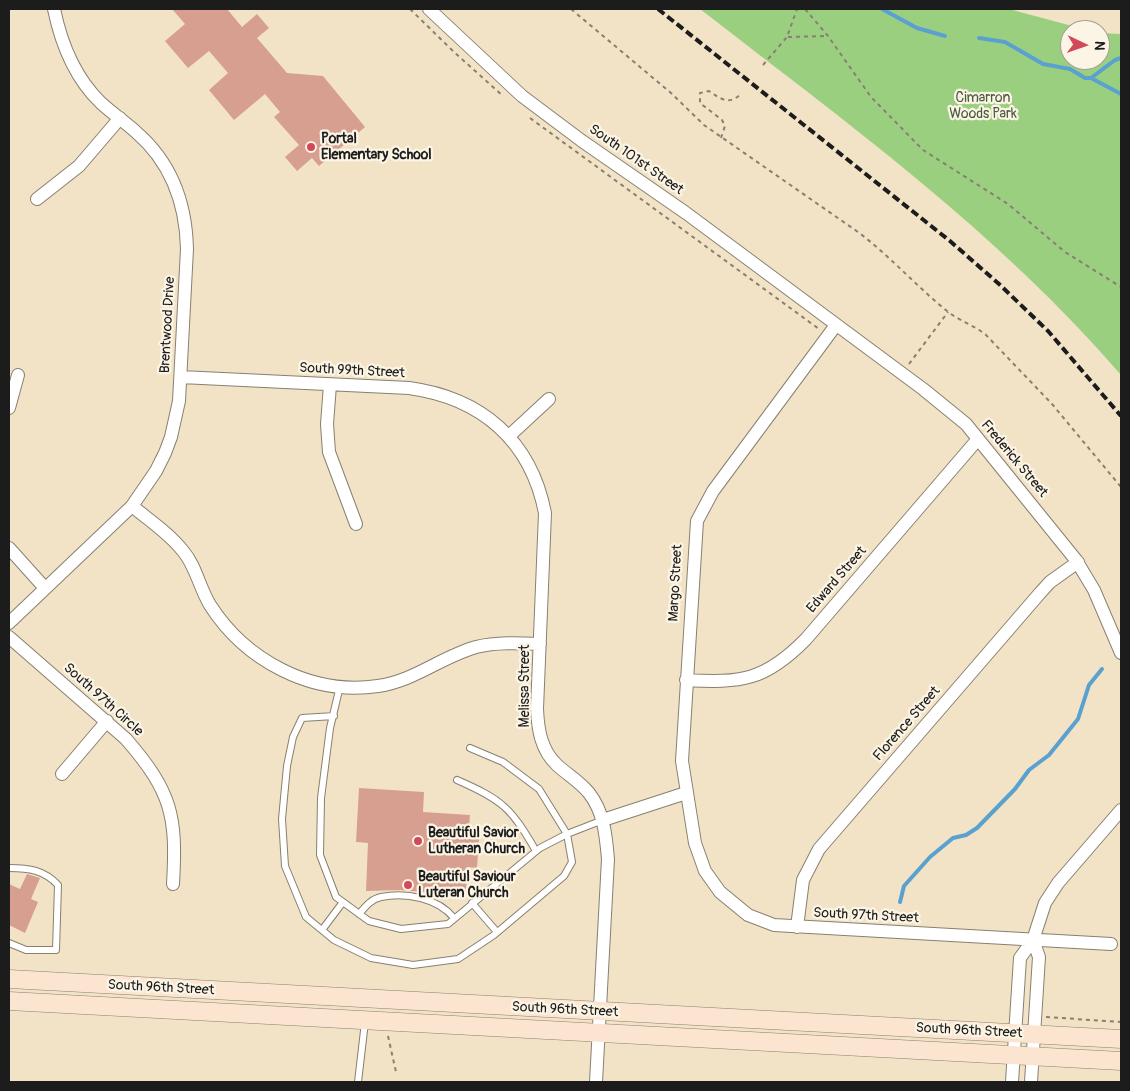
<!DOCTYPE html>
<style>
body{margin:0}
#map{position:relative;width:1130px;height:1091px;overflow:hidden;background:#f2e3c6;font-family:Pangolin,sans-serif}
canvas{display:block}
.frame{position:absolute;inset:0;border:10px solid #1c1c1c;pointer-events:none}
.north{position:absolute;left:1060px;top:20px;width:50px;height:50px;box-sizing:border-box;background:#fcf5e5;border:1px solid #a29e95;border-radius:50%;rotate:93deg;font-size:14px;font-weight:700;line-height:20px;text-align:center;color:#1c1c1c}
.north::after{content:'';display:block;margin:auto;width:18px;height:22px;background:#d1495b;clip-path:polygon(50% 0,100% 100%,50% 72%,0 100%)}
</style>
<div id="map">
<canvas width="1130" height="1091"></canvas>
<div class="frame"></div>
<div class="north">N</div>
</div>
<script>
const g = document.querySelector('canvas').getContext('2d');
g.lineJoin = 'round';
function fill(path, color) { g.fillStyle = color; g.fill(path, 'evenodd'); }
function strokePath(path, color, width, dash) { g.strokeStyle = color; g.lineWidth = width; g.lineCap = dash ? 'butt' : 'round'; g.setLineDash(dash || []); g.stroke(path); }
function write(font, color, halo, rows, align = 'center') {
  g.font = font + ' Pangolin,sans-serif'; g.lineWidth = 4.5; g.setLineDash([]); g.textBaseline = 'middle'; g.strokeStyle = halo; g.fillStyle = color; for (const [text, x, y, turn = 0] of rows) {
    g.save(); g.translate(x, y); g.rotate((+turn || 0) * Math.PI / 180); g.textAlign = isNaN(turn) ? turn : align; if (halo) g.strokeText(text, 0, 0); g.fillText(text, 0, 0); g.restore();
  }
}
fill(new Path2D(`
 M700,9H1009L1087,30H1070V60H1100V33L1121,34V375C999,233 847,123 700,9Z`), '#9bcf80');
strokePath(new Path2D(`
 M882,9L917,28L945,36
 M979,38L1005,42L1043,64L1070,69L1085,78H1091L1115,60L1121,58
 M1091,78L1121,94
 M900,902L904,886L930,857L953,838L966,835L977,828L1015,789L1029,770L1049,755L1078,719L1089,685L1102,669`), '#5aa1d0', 4);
fill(new Path2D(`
 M172,9H227L242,27L257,14L269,28L257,38L287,73L323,76L365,127L319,166L312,158L297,171L285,157L299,145L274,117L280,112L265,94L234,120L209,90L228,73L209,51L188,68L165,41L185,24Z
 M359,788L424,792L423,812L470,815L468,839H479L477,868L467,867L466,896L401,890L366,891L368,843L356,842Z
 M27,874L40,878L31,899L38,902L25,933L9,925V884L20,889Z`), '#d79f8f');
const lane = new Path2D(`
 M334,716L302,718L293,737L287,766L282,819L285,866L306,917L334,940L371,958L413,965L458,959L494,935L564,876L572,862L567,834L540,848L448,924L401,929L369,921L336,897L320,855L321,798L330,728L340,686
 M470,748L503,762L539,789L567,834L603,820
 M457,780C503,800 511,808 536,851
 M9,868C29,868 44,870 58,885L56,950H26L9,943
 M472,903L497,932
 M359,914C365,907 371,899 381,897C406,892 438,898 454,918
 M322,930L343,902
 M358,1082L365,1022`);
const street = new Path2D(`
 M429,9L522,96L582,141L686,213L923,389L966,424L1076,560L1094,590L1121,653
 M37,199L79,166L120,118
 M836,325L713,491L697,521L682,761L695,843L705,871L720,892L748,915L774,925L1111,944
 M181,377L409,388C482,398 531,441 545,513L537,709C538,730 541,750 557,765C568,775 580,782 589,793C604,812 606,836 608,859L596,1082
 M330,385L327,424L329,452L356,524
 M9,408L18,375
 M509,436L549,399
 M132,506C149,520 169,533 183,551C196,566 199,587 210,605C245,660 311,696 378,686C414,681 441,657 476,647C496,642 519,643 540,644
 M9,548L44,587
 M9,623L132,506L156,471L165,453L171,437L179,401L187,249C186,203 172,163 136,132C125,122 112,113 101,103C75,78 61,43 54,9
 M9,637L126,739C172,792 177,816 173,884
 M686,680C741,683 765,681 806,639L978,439
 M62,774L107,721
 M603,820L686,793
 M797,927L803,880L819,849L1040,593L1050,582L1078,562
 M1012,1082L1020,958L1033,940L1045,903L1058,883L1121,810
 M1031,1082L1039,957L1033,940`);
const secondary = new Path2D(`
 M9,979L1121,1039
 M9,1001L1121,1061`);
strokePath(lane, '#878071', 8);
strokePath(street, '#878071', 14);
strokePath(secondary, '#878071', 19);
strokePath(new Path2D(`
 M410,9L454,52L503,96
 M571,9L671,93L704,125L858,232C890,256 916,286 947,311C959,321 974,325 986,335L1052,404L1121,487
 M805,9L828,36L871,97L923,150L1008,204L1065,252L1121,287
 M788,37L828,36
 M763,65L787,37L797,9
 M530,118L819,329
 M721,138L725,126L722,120L700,103V93L709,91C721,99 729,106 742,93
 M909,364L948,312
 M1046,1017L1121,1022
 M388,1036L396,1072`), '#878071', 2, [4, 4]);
strokePath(lane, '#fff', 6);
strokePath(street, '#fff', 12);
strokePath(secondary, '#fce5d0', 18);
strokePath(new Path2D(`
 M658,9L950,241L999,284L1048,331L1121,416`), '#1c1c1c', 4, [8, 4]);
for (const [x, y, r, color] of [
 [311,147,5,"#d1495b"],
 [418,841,5,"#d1495b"],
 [408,885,5,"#d1495b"]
]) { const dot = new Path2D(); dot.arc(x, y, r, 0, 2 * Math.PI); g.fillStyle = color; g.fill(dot); strokePath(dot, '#fcf5e5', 2); }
write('14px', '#485b3f', '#fcf5e5', [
 ["Cimarron",983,98],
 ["Woods Park",983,114]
]);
write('bold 14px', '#1c1c1c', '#fcf5e5', [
 ["Portal",321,139],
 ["Elementary School",321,155],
 ["Beautiful Savior",428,833],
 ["Lutheran Church",428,849],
 ["Beautiful Saviour",418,877],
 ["Luteran Church",418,893]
], 'left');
write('14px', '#1c1c1c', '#fcf5e5', [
 ["South 101st Street",636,160,35],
 ["Brentwood Drive",168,325,-87],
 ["South 99th Street",352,371,3],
 ["Frederick Street",1014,459,50],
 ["Edward Street",837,580,-49],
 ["Margo Street",676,583,-87],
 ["Melissa Street",525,686,-90],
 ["South 97th Circle",103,700,42],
 ["Florence Street",907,724,-49],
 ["South 97th Street",866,916,3],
 ["South 96th Street",161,988,3],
 ["South 96th Street",565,1010,3],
 ["South 96th Street",969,1031,3]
]);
</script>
